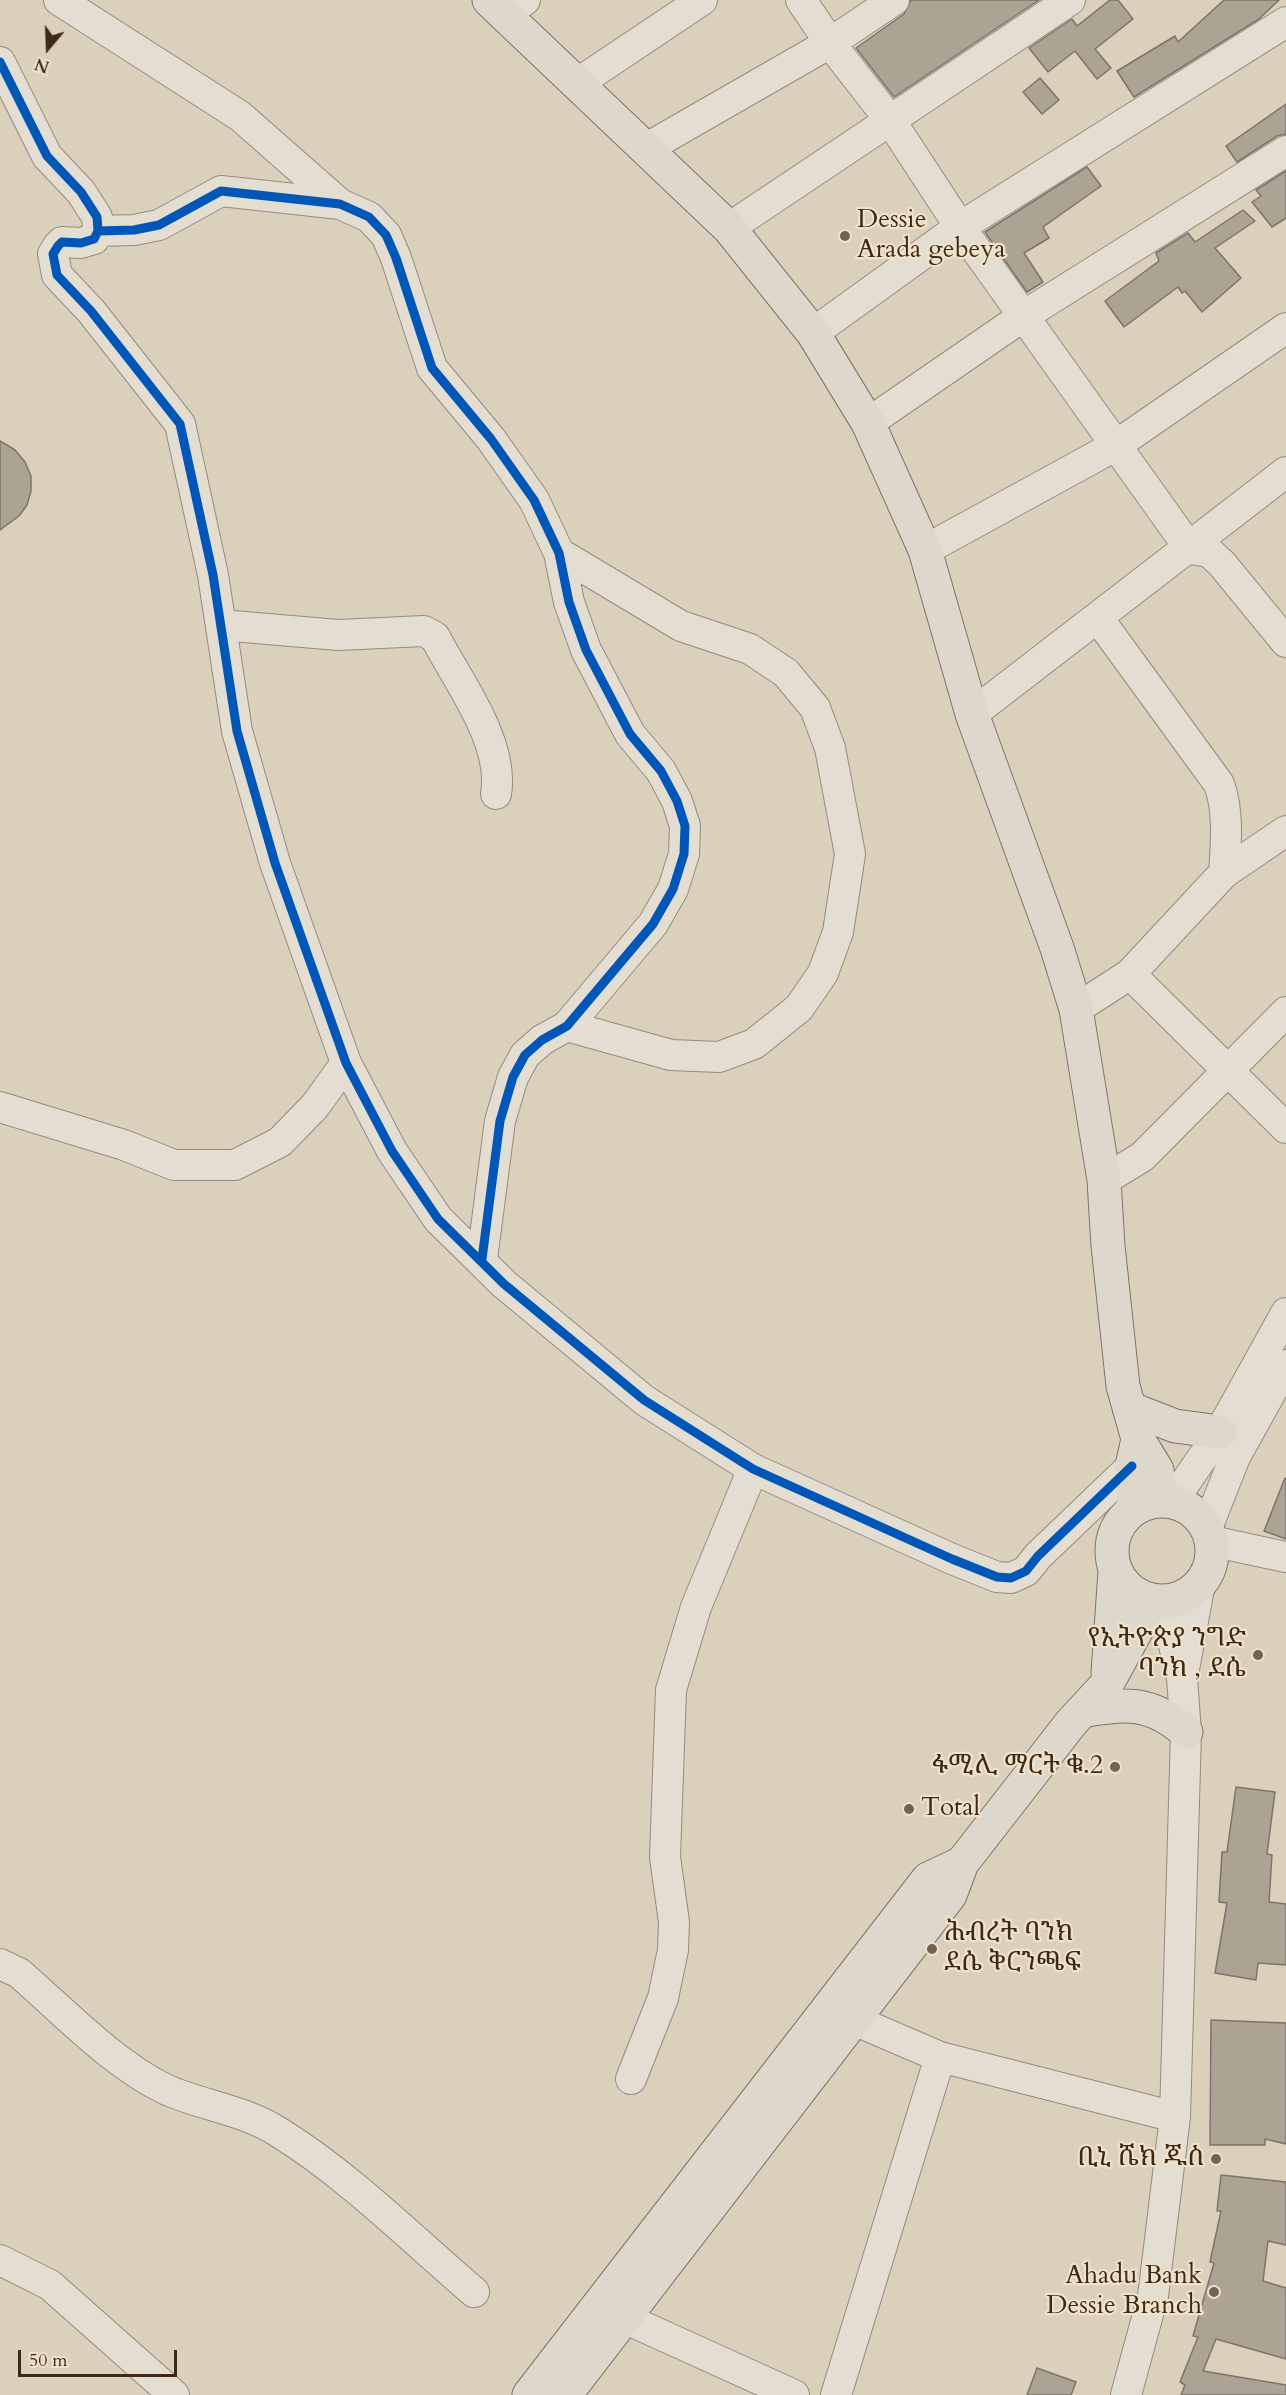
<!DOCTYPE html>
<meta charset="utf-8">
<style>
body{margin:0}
#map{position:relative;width:1286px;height:2395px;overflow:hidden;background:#dbd0bb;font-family:Cardo,serif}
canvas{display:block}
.north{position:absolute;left:18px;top:18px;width:60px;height:60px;-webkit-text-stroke:4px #f0e2ca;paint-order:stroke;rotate:199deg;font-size:16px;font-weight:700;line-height:24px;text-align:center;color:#3c2917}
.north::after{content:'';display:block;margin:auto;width:21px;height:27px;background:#3c2917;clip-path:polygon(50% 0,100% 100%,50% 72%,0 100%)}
.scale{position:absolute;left:18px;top:2350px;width:159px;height:27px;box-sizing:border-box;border:3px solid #3c2917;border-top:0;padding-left:8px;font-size:18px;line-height:21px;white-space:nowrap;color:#3c2917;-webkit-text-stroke:4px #f0e2ca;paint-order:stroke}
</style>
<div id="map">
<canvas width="1286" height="2395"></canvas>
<div class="north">N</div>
<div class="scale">50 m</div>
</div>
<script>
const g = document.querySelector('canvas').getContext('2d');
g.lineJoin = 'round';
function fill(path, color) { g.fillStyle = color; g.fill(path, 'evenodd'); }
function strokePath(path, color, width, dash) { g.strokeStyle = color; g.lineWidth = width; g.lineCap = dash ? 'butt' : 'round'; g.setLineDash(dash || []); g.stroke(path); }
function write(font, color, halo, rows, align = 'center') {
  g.font = font + ' Cardo,"Noto Serif Ethiopic",serif'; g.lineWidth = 4.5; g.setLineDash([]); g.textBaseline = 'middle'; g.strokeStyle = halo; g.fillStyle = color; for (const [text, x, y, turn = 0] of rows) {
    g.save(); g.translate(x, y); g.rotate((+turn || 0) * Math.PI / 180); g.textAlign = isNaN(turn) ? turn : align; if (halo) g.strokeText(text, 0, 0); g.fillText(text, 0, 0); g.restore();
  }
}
const building = new Path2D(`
 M911,0H1039L894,97L856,48L904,14Z
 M1110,0H1118L1133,19L1095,49L1111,68L1097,79L1075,51L1048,72L1029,48L1072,19L1077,26Z
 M1224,0H1279L1259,19L1134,97L1117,71L1175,36L1178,42Z
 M1040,78L1059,100L1042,114L1023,92Z
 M1286,104V134L1277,136L1237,162L1226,146Z
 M1087,167L1101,186L1043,227L1049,238L1024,253L1043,282L1027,292L985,232Z
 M1286,171V218L1272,227L1252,202L1261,196L1256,190Z
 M1243,210L1255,221L1215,248L1241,278L1202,312L1185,291L1182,293L1178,287L1124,327L1105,301L1159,261L1156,253L1188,233L1195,242Z
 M0,441L15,450L25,462L31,476V491L27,505L19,516L0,530Z
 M1285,1478H1286V1539L1264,1531Z
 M1236,1787L1275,1792L1267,1854L1272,1855L1269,1902L1286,1904V1965L1258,1963L1256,1980L1215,1973L1227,1903L1219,1902L1222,1852H1227Z
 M1211,2020L1286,2023V2144L1265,2139V2145H1210Z
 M1221,2175L1286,2182V2245L1268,2241L1263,2281L1286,2288V2359L1216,2339L1203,2371L1286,2385V2395H1181L1185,2385L1180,2382L1198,2337L1193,2336L1214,2263L1210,2262L1221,2211H1217Z
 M1037,2368L1076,2382L1071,2395H1027Z`);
fill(building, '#aca394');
strokePath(building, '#7d7467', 1.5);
const minor = new Path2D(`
 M59,0L240,116L340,204
 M801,0L830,43L890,120L960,227L1190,549L1209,552L1222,564L1286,642
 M505,14L525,0
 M0,62L47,156L81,192L97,217L98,231L94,239L81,243L62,242L58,246L53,254L57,275L91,311L180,424L213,575L237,731L275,863L346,1063L392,1151L438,1219L504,1284L644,1400L753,1469L952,1559L997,1577L1011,1578L1026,1571L1038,1556L1132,1466
 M578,83L702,0
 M647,148L830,43L894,0
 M729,228L1070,0
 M98,231L134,230L159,225L221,191L340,204L369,217L386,235L396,258L432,368L491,439L534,500L559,553L569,602L586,650L630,734L661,771L677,801L685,826L684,854L673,889L653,924L567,1026L542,1040L525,1055L513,1077L500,1121L482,1259
 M813,333L960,227L1286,22
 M868,423L1025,315L1286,151
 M925,550L1115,446L1286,328
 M559,553L681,626L750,649L786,673L815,708L830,748L850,854L838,932L823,973L799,1008L754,1044L719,1057L671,1055L567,1026
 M1098,618L1219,784C1229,811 1226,844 1224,873
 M221,625L338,635L424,631L435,637C458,682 505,742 496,794
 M972,714L1286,472
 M1130,974L1286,1128
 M1076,1009L1130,974L1224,873L1286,831
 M0,1107L124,1145L174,1165H235L280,1142L315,1106L346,1063
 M1104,1180L1142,1157L1286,1012
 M1172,1502L1220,1432L1286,1313
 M1207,1528L1235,1457L1286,1365
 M1211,1541L1286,1557
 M1184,1669L1200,1583
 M0,1964L19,1973C64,2012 112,2063 165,2089C202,2106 243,2109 280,2133C349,2176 412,2239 474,2292
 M835,2006L854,2020L940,2057L1175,2117
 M631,2079L663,1998L673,1950L674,1922L665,1857L671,1690L696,1607L753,1469
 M0,2260L50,2285L174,2395
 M604,2306L624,2318L794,2395
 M836,2395L940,2057
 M1126,2395L1153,2296L1175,2117L1186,1732L1182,1678L1163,1601`);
const highway = new Path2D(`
 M489,0L729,228L813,333L868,423L925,550L972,714L1057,948L1076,1009L1104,1180L1108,1246L1123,1386L1138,1439L1157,1470L1161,1500
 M1129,1408L1175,1426L1220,1432
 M1112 1551a50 50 0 1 1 100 0a50 50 0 1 1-100 0Z
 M1134,1508L1132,1466L1138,1439
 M1108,1673L1115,1571
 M1082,1711C1126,1703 1151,1701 1186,1732
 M529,2395L928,1879L962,1863
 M565,2395L950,1895L962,1863L1071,1723L1107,1684L1153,1600`);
strokePath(minor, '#948b7d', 32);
strokePath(highway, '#7d7467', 35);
strokePath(minor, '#e3ddd2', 30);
strokePath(highway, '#ded7cb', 33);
strokePath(new Path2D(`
 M0,62L47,156L81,192L97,217L98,231L94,239L81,243L62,242L58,246L53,254L57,275L91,311L180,424L213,575L237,731L275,863L346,1063L392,1151L438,1219L504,1284L644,1400L753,1469L952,1559L997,1577L1011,1578L1026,1571L1038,1556L1132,1466
 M98,231L134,230L159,225L221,191L340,204L369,217L386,235L396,258L432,368L491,439L534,500L559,553L569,602L586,650L630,734L661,771L677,801L685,826L684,854L673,889L653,924L567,1026L542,1040L525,1055L513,1077L500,1121L482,1259`), '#0057b8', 9);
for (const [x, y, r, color] of [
 [845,236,6,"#746350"],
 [1258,1655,6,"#746350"],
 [1115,1767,6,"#746350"],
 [909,1809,6,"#746350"],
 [932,1949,6,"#746350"],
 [1216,2159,6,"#746350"],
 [1214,2292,6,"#746350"]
]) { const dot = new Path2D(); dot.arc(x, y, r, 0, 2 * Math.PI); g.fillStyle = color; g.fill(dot); strokePath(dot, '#f0e2ca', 2); }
write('26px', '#3c2917', '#f0e2ca', [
 ["Dessie",857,221,"left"],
 ["Arada gebeya",857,251,"left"],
 ["የኢትዮጵያ ንግድ",1246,1640],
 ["ባንክ , ደሴ",1246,1670],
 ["ፋሚሊ ማርት ቁ.2",1103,1767],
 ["Total",921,1809,"left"],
 ["ሕብረት ባንክ",944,1934,"left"],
 ["ደሴ ቅርንጫፍ",944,1964,"left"],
 ["ቢኒ ሼክ ጁስ",1204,2159],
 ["Ahadu Bank",1202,2277],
 ["Dessie Branch",1202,2307]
], 'right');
</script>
